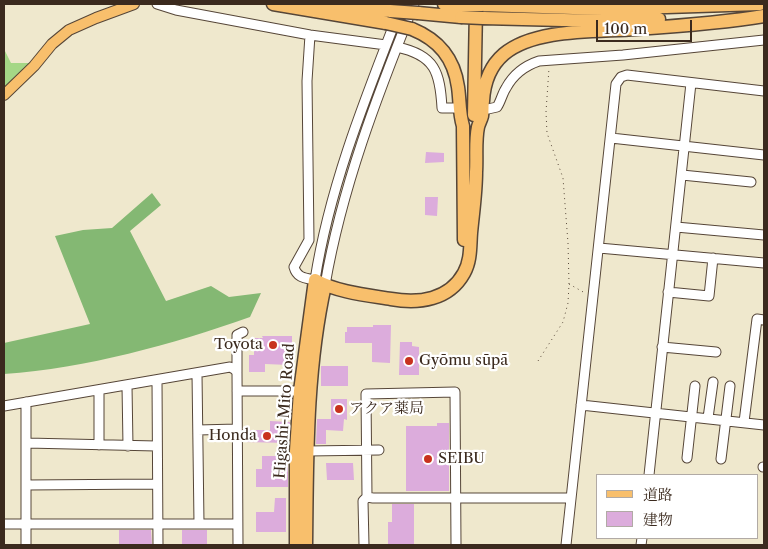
<!DOCTYPE html>
<meta charset="utf-8">
<style>
body{margin:0}
#map{position:relative;width:768px;height:549px;overflow:hidden;background:#efe8cd;font-family:"Libre Caslon Text","Noto Serif JP",serif}
canvas{display:block}
.frame{position:absolute;inset:0;border:5px solid #3b2a1e;pointer-events:none}
.legend{position:absolute;left:596px;top:474px;width:162px;height:65px;box-sizing:border-box;background:#fff;border:1px solid #b1aaa5;margin:0;padding:6px 9px;list-style:none;font-size:15px;color:#3b2a1e}
.legend li{display:flex;align-items:center;gap:10px;height:25px}
.legend b{width:25px;border:1px solid #b1aaa5}
.scale{position:absolute;left:596px;top:20px;width:96px;height:22px;box-sizing:border-box;border:2px solid #3b2a1e;border-top:0;padding-left:6px;font-size:15px;line-height:18px;white-space:nowrap;color:#3b2a1e;-webkit-text-stroke:4px #fff;paint-order:stroke}
</style>
<div id="map">
<canvas width="768" height="549"></canvas>
<div class="frame"></div>
<ul class="legend">
<li><b style="height:6px;background:#f8bf6c"></b>道路</li>
<li><b style="height:14px;background:#dcacdc"></b>建物</li>
</ul>
<div class="scale">100 m</div>
</div>
<script>
const g = document.querySelector('canvas').getContext('2d');
g.lineJoin = 'round';
function fill(path, color) { g.fillStyle = color; g.fill(path, 'evenodd'); }
function strokePath(path, color, width, dash) { g.strokeStyle = color; g.lineWidth = width; g.lineCap = dash ? 'butt' : 'round'; g.setLineDash(dash || []); g.stroke(path); }
function write(font, color, halo, rows, align = 'center') {
  g.font = font + ' "Libre Caslon Text","Noto Serif JP",serif'; g.lineWidth = 4.5; g.setLineDash([]); g.textBaseline = 'middle'; g.strokeStyle = halo; g.fillStyle = color; for (const [text, x, y, turn = 0] of rows) {
    g.save(); g.translate(x, y); g.rotate((+turn || 0) * Math.PI / 180); g.textAlign = isNaN(turn) ? turn : align; if (halo) g.strokeText(text, 0, 0); g.fillText(text, 0, 0); g.restore();
  }
}
fill(new Path2D(`
 M4,49L11,63H29L4,90Z`), '#a5d786');
fill(new Path2D(`
 M152,193L161,205L130,231L166,301L211,286L229,297L261,293L250,317C170,345 88,368 4,374V343L90,324L55,236L83,230L112,228Z`), '#84b873');
fill(new Path2D(`
 M426,152L444,153V162L425,163Z
 M425,197H438L437,216L425,215Z
 M373,325H391L390,363L372,362V343H345V332H347V327H373Z
 M262,336H292V352H289V365L265,364V372H249V355H254V338H263Z
 M400,342H412V346L419,347V375H399Z
 M321,366H348V386H321Z
 M331,399H347V420L344,419L343,431L326,430V444H316L317,419H331Z
 M270,421L290,422L288,443L244,442V430H270Z
 M437,423H449V491H406V426H437Z
 M262,456H288V487H256V469H262Z
 M326,463H353L354,480H327Z
 M275,498H286V532H256V512H274Z
 M392,504H414V545H388V522H392Z
 M119,530H151L152,545H119Z
 M182,530H207V545H182Z`), '#dcacdc');
const minor = new Path2D(`
 M157,4L176,10L310,35L386,45
 M310,35L307,81L309,240L294,267C297,278 305,278 315,280C330,184 367,94 402,4
 M397,47C435,55 440,72 442,108H456
 M488,109L497,107C501,101 502,94 506,88C513,75 524,66 539,61L623,55L764,40
 M611,138L764,155
 M682,175L751,182
 M676,227L764,235
 M599,248L764,263
 M325,285C342,187 377,96 414,4
 M668,292L709,296L713,258
 M662,347L716,352
 M237,372V335L243,332
 M197,374L199,523
 M157,380L158,545
 M127,386L128,446
 M237,391H300
 M26,402V545
 M581,405L764,425
 M4,406L230,367L234,369L237,372L238,545
 M708,418L713,382
 M744,422L757,319L764,320
 M198,430L237,429
 M27,443L156,446
 M99,445V391
 M308,451L379,450
 M687,458L695,386
 M721,459L730,386
 M763,467H764
 M649,475L691,83
 M27,485L157,484
 M4,524H237
 M364,545L363,501L367,497
 M456,545L455,392L366,394L367,497L373,498H571
 M566,545L616,84L621,77L627,75L764,91
 M641,545L642,538`);
const major = new Path2D(`
 M4,95L34,66L52,44L69,30L96,18L134,4`);
const highway = new Path2D(`
 M273,4L386,23
 M318,4L390,11
 M444,4L461,5
 M482,5L604,9L760,4
 M418,13L461,17
 M483,18L603,21L659,19
 M412,29C439,40 454,58 458,87C460,101 459,113 463,126L464,240
 M474,115L476,8
 M315,280C337,292 366,295 391,299C419,304 449,300 464,273C471,261 470,246 471,233C473,212 476,192 476,172C477,158 475,141 478,127C479,123 481,120 482,116C483,111 482,106 483,101C484,83 490,66 504,54C535,28 597,32 636,29C679,26 722,23 764,16
 M296,545V451L300,391L315,280
 M306,545C307,459 306,370 325,285`);
strokePath(minor, '#564638', 11);
strokePath(major, '#564638', 12);
strokePath(highway, '#564638', 15);
strokePath(new Path2D(`
 M569,284L585,293
 M538,361L563,322L568,303L569,284L568,243L563,178L547,133L546,112L549,68`), '#564638', 1, [1, 4]);
strokePath(minor, '#fff', 9);
strokePath(major, '#f8bf6c', 10);
strokePath(highway, '#f8bf6c', 12);
const highwayBridge = new Path2D(`
 M461,5H482
 M390,11L418,13
 M461,17L483,18
 M386,23L412,29`);
strokePath(highwayBridge, '#564638', 15, []);
strokePath(highwayBridge, '#f8bf6c', 12);
for (const [x, y, r, color] of [
 [273,345,5,"#c8321e"],
 [409,361,5,"#c8321e"],
 [339,409,5,"#c8321e"],
 [267,436,5,"#c8321e"],
 [428,459,5,"#c8321e"]
]) { const dot = new Path2D(); dot.arc(x, y, r, 0, 2 * Math.PI); g.fillStyle = color; g.fill(dot); strokePath(dot, '#fff', 2); }
write('15px', '#3b2a1e', '#fff', [
 ["Toyota",263,345,"right"],
 ["Gyōmu sūpā",419,361],
 ["アクア薬局",349,409],
 ["Honda",257,436,"right"],
 ["SEIBU",438,459]
], 'left');
write('15px', '#3b2a1e', '#fff', [
 ["Higashi-Mito Road",285,411,-86]
]);
</script>
